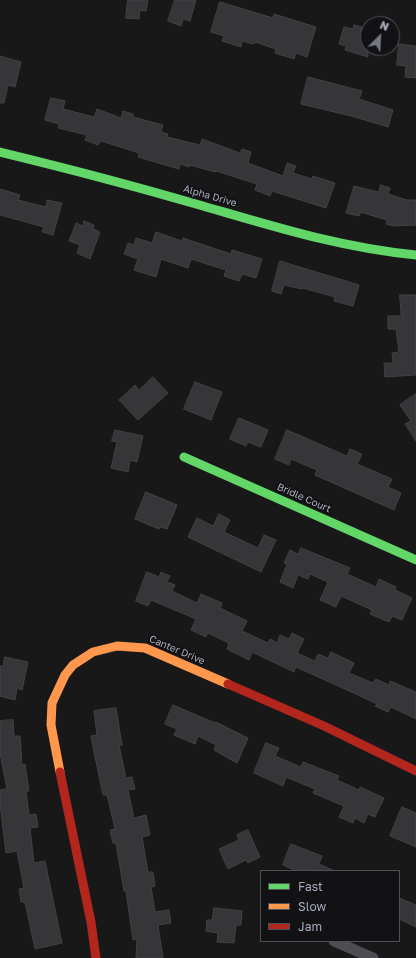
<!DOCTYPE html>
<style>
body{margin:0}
#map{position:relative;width:416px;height:958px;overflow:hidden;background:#181819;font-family:"Golos Text",sans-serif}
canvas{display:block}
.legend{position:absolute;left:260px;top:870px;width:140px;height:72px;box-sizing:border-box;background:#121215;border:1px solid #4e5057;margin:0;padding:5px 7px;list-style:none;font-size:12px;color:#a8adbb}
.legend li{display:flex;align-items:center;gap:8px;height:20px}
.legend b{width:20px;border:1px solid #4e5057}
.north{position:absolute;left:360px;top:16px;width:40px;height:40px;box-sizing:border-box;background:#121215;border:1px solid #4e5057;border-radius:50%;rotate:24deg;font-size:11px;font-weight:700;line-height:16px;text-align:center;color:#a8adbb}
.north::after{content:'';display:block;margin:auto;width:14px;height:18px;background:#767982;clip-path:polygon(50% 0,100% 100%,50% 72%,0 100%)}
</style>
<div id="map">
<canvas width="416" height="958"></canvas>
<ul class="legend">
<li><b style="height:5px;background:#63d668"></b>Fast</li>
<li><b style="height:5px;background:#ff974d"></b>Slow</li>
<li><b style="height:5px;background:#b3261e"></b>Jam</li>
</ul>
<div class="north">N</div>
</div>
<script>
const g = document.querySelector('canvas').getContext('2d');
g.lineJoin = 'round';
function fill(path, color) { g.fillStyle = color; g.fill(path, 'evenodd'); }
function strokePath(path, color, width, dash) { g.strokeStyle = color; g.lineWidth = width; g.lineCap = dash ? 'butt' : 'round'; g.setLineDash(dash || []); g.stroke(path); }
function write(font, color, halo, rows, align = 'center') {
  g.font = font + ' "Golos Text",sans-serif'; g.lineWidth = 4; g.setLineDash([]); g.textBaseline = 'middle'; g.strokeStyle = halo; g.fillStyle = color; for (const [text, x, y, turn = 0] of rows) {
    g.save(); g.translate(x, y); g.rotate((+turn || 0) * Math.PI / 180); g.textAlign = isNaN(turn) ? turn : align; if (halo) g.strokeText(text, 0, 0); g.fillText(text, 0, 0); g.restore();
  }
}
const building = new Path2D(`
 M128,0H148L146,11L140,10L139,19L126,18Z
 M175,0H196L190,21L183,19L181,26L168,21Z
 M220,2L273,18L274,14L316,27L307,57L296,53L294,59L275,53L276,49L255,42L254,44L242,41L241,47L222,41L224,36L211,32Z
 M354,25L368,29V57L345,50L346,46L339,44L344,27L353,29Z
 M399,44L416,46V78L405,77L406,66L397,65Z
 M0,56L21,62L15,87L8,85L4,103H0Z
 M308,77L362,91L359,99L393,110L388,127L355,117L301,104Z
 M51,98L65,101L63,109L94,117L97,109L121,118L123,111L133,114V117L163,125L161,132L168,134L167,137L200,145L202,139L240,153L242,149L251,152L248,163L283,176L287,163L296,166L293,173L312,179L313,176L335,183L326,208L272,191L270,196L255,190L257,184L216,171L215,172L190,165L189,167L180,164L179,169L138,157L139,153L101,141L98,145L85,140L87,135L58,128L59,124L45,120Z
 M381,185L390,188L388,194L407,200H416V225L393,226L386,224L387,220L370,215L361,212L359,216L346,213L354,186L378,192Z
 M0,189L20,195L18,200L46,207L47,200L62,203L53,235L42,232L44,227L0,215Z
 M84,221L94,225L93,229L100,232L90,259L77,253L80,245L69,241L76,223L83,226Z
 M156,232L182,241L183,238L231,254L232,250L262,259L256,278L242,274L239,281L224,276L226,270L191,259L188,268L161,259L156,277L134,270L138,259L124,254L128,243L134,245L136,238L152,243Z
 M280,261L359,285L353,306L334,301L335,297L303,288L302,289L284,285L281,294L272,291Z
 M400,295H416V375L385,377L384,363H393L392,353L399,352L396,329H388V316H401Z
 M153,377L168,393L138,420L119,400L135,385L139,390Z
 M195,382L222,392L211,420L184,409Z
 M416,394V441L405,424L411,421L400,405Z
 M239,418L268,430L261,447L248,442L246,446L230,439Z
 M115,430L143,436L137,462L130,460L128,472L111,468L117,442L112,441Z
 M287,430L347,456L350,449L362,454L357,464L392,479L388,487L401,493L394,510L315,475L317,470L291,459L289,465L275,459Z
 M146,492L177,505L167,529L160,527L159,529L135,519Z
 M219,514L230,520L224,532L258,548L264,535L276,540L261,572L188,537L197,518L213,526Z
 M301,548L350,568L347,574L376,587L379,579L396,587L395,590L412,598L402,620L392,616L389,622L370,614L372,610L341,596L336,607L320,600L328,582L310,574L308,579L298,575L293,588L280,582L287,564L284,563L290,550L298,554Z
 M147,572L159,577L161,572L170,576L167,582L175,585L172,591L197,603L201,594L222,603L220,608L247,621L242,631L268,643L270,639L277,643L280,635L289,639L292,633L304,639L297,653L315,661L318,654L328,658L331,652L354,663L349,673L373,683L376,679L389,685L390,681L416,692V719L391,707L388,712L375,706L377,704L358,695L296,667L294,672L252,652L249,660L227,649L229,643L208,633L206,637L191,630L196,619L151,600L148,606L136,601Z
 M5,657L28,662L22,690L17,688L15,700L0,696V666H3Z
 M173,705L215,723L216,722L248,738L237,763L214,750L216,745L198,736L195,744L174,735L177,729L165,724Z
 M116,708L122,745H119L126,778L132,777L135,789L128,790L134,818L146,815L150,835L142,837L148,872H153L155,886L151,887L155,912L169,910L171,923L158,925L163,958H136L137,939L133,940L126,891H124L116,843H113L110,830L115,829L107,795H103L94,752L91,736L97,735L94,711Z
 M13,720L14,736H20L22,765L25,764L29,791H26L29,815L36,814L38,827L30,828L34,863L45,861L62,943L35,949L25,902H21L19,889L24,888L17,851L6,853L0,804V790L7,789L0,753V721Z
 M266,743L279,748L275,756L301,767L303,762L339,776L337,780L359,790L360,787L384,798L375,817L368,814L364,823L355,818L353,823L339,817L344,806L313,793L315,789L286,777L283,786L254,773Z
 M402,807L416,813V847L390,836Z
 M248,830L260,857L248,863L246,860L228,869L219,849L239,840L237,835Z
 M291,844L322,856L319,864L335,871H296L283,865Z
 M399,898L416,905V927L399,919Z
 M214,908L242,911L241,925H236L234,943L217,942L218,933L206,931L207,920H212Z`);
fill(building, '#363638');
strokePath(building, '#414245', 1);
strokePath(new Path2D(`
 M334,941L373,958`), '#4c4e52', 11);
strokePath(new Path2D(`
 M0,152C66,168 131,185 196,204C269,225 340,248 416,255
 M184,457L416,560`), '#63d668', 9);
strokePath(new Path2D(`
 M60,772L51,725L52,703L65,675L73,665L93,652L117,646L145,648L228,684`), '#ff974d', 9);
strokePath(new Path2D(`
 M228,684L324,726L416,771
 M60,772L91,922L96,958`), '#b3261e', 9);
write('10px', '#a8adbb', '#121215', [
 ["Alpha Drive",210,196,16],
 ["Bridle Court",304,498,24],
 ["Canter Drive",177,650,23]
]);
</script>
